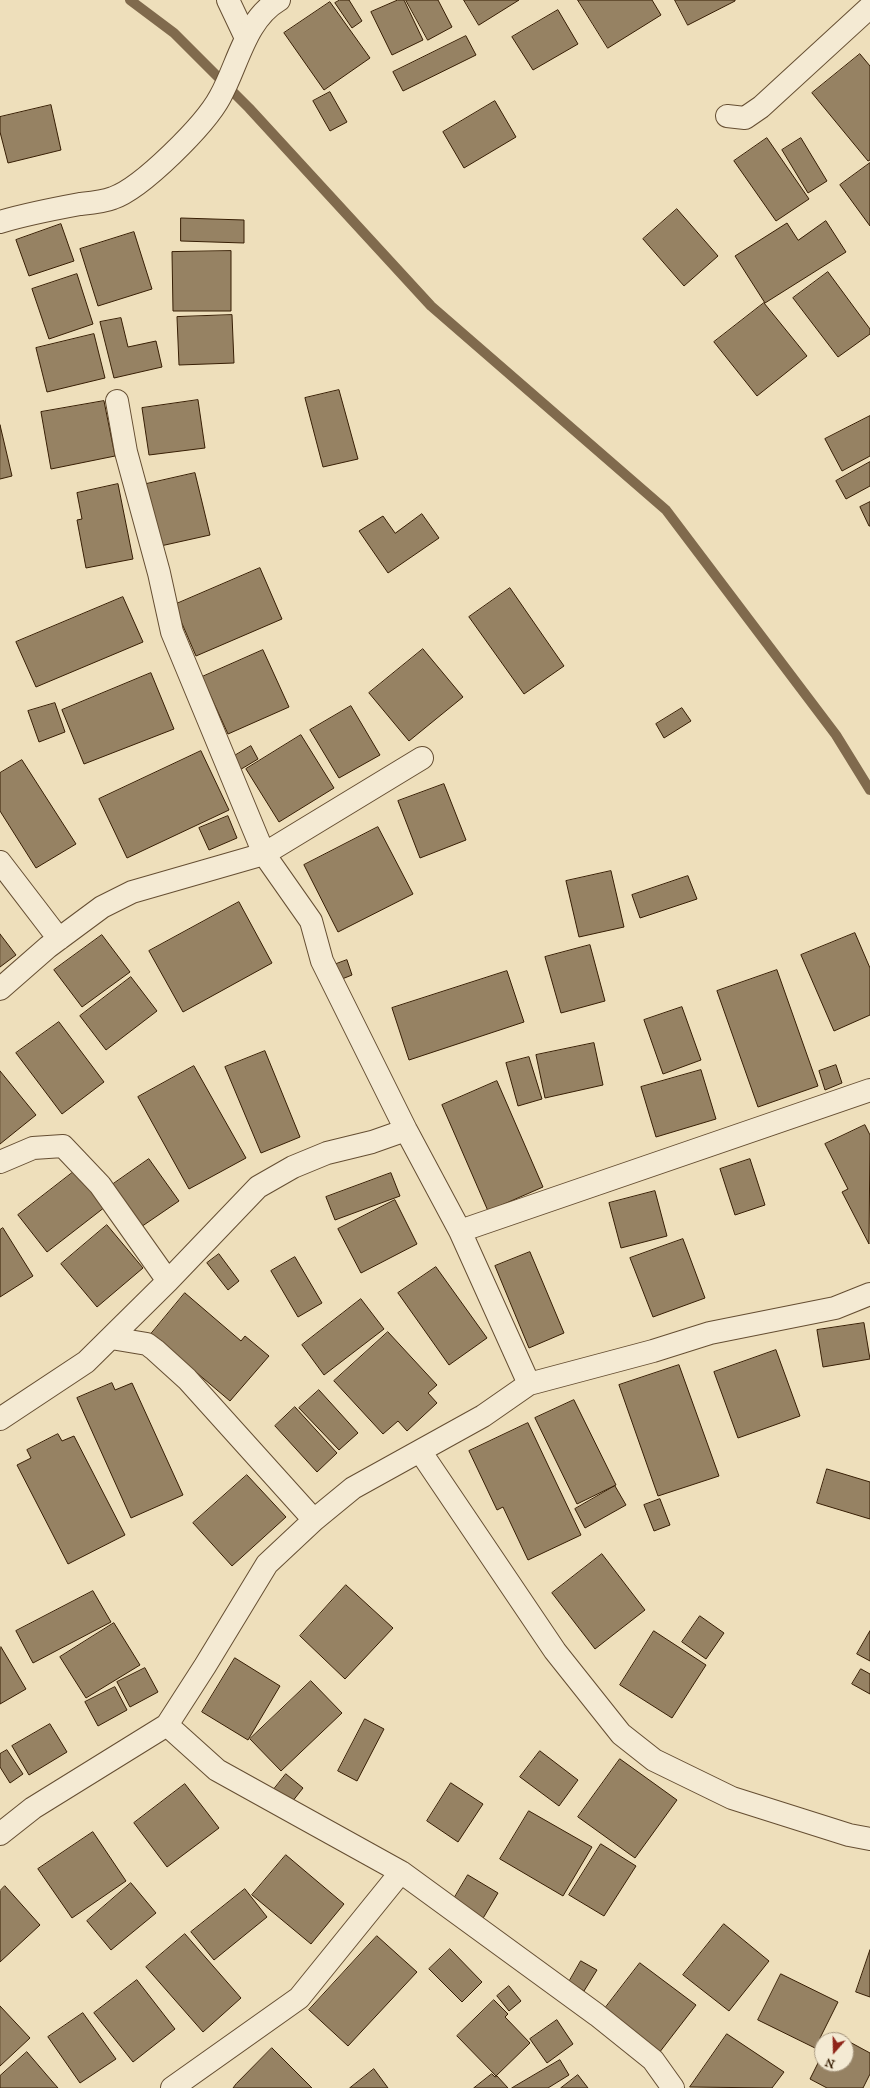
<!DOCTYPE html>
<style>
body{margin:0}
#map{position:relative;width:870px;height:2088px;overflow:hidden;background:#eedfbb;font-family:"IM FELL Great Primer",serif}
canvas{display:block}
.north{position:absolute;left:814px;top:2032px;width:40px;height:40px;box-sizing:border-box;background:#f4ead3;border:1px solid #a89880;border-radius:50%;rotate:200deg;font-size:11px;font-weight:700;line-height:16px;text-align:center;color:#371e04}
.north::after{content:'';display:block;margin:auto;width:14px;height:18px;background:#8f2418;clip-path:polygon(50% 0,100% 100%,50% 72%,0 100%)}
</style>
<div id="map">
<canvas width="870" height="2088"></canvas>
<div class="north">N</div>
</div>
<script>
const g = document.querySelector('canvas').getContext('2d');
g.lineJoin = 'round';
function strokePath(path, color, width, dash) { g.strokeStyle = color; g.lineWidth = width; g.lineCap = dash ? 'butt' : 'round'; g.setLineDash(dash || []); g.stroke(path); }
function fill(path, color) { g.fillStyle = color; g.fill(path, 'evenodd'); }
strokePath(new Path2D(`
 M130,0L174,33L249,108L431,306L666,510L836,735L870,790`), '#806a4d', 10);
const building = new Path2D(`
 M340,0H349L362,21L352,28L335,3Z
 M398,0H404L423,40L392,55L371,12Z
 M406,0H438L452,27L428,40Z
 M464,0H519L479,25Z
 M578,0H652L661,15L608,48Z
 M675,0H735V1L688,25Z
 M330,2L370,58L324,90L284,33Z
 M558,10L578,44L533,70L512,37Z
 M466,36L476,55L403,91L393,72Z
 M860,54L870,66V160L868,161L812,93Z
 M330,92L347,122L330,131L313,101Z
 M495,101L516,137L464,168L443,132Z
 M51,105L61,150L8,163L0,132V117Z
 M767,138L809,199L776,221L734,161Z
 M801,138L827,181L808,193L782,150Z
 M870,163V226L840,185Z
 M677,209L718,256L684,286L643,239Z
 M181,218L244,220V243L181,241Z
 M826,221L846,252L765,303L735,256L787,223L798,240Z
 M61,224L74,261L29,276L16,240Z
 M134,232L152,289L98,306L80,249Z
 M231,251V311H173L172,252Z
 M828,272L870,329V334L838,357L793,298Z
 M77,274L93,324L49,339L32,289Z
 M764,303L807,356L757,396L714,342Z
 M232,315L234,363L179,365L177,317Z
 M121,318L128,347L156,341L162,367L114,378L100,322Z
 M94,334L105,378L47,392L36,348Z
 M339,390L358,459L323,467L305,398Z
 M198,400L205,448L149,455L142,408Z
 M104,401L115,456L51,469L41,412Z
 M870,416V456L842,471L825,439Z
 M0,425L12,476L0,479Z
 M870,462V486L846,499L836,481Z
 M195,473L210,535L156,547L142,485Z
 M118,484L133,559L86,568L77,520L82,519L77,493Z
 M870,502V526H869L860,507Z
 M422,514L439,538L388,573L359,531L383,516L395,533Z
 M260,568L282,619L196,656L174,605Z
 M510,588L564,666L524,694L469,617Z
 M123,597L143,642L36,687L16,642Z
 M423,649L463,697L409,741L369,693Z
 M263,650L289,707L228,734L202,677Z
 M151,673L174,729L84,764L62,710Z
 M55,703L65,732L39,742L28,711Z
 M351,706L380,755L339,778L310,730Z
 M682,708L691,721L664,738L656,724Z
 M301,735L334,788L279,822L246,769Z
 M251,746L258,759L238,771L231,758Z
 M201,751L229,810L127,858L99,799Z
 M22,760L76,844L36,868L0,811V773Z
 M444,784L466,840L420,858L398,801Z
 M228,816L237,838L209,850L199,828Z
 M378,827L413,894L338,932L304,865Z
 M611,871L624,927L579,937L566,881Z
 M688,876L697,899L640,918L632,895Z
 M239,902L272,963L183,1012L149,951Z
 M855,933L870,968V1015L834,1031L801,955Z
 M0,934L16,955L0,967Z
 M102,935L130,972L82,1007L54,970Z
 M590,945L605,1001L561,1013L545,957Z
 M347,960L352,975L337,981L331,966Z
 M777,970L818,1086L758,1107L717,991Z
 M507,971L524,1022L409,1060L392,1008Z
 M131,977L157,1011L106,1050L80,1016Z
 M682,1007L701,1060L663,1074L644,1020Z
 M59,1022L104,1082L62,1114L16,1053Z
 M594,1043L603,1085L545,1098L536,1055Z
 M265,1051L300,1137L261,1153L225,1067Z
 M529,1057L542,1099L518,1106L506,1063Z
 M836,1065L842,1083L825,1090L819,1071Z
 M194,1066L246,1158L189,1189L138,1097Z
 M701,1070L716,1119L656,1137L641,1087Z
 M0,1071L36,1115L0,1144Z
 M497,1081L543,1187L488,1211L442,1105Z
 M865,1125L870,1135L869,1244L842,1192L848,1189L825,1144Z
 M149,1159L179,1201L138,1229L109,1187Z
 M750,1159L765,1205L735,1215L720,1169Z
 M76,1170L105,1207L47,1252L18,1215Z
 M391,1173L400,1196L335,1220L326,1197Z
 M655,1191L667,1236L621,1248L609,1203Z
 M395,1200L417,1244L361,1273L338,1229Z
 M107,1225L143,1268L97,1307L61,1264Z
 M3,1228L33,1276L0,1297V1230Z
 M683,1239L705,1298L653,1317L630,1258Z
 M530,1252L564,1333L529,1348L495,1266Z
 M219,1254L239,1281L228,1290L207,1263Z
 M295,1257L322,1303L298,1317L271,1271Z
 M436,1267L487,1338L449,1365L398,1293Z
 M185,1293L241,1341L245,1336L269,1356L230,1401L151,1334Z
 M361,1299L384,1329L324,1375L302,1345Z
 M864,1323L870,1359L823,1367L817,1330Z
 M388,1332L437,1385L428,1393L437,1403L407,1431L398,1421L383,1434L334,1381Z
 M776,1350L800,1416L738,1438L714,1372Z
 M679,1365L719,1476L658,1496L619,1385Z
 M112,1383L115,1390L132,1383L183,1495L131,1518L77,1398Z
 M319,1390L358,1433L339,1450L299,1408Z
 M574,1400L616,1485L577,1504L535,1418Z
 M295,1407L337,1453L317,1472L275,1426Z
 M528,1423L581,1535L528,1560L503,1507L497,1510L469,1451Z
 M58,1434L62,1441L74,1436L125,1535L68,1564L17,1465L31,1458L27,1450Z
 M827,1469L870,1482V1519L817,1503Z
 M247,1475L286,1517L232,1566L193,1523Z
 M615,1486L626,1505L585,1528L575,1509Z
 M660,1499L670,1525L654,1531L644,1505Z
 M602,1554L645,1610L595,1649L552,1593Z
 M346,1585L393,1628L345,1679L300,1636Z
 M93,1591L111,1622L33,1663L16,1631Z
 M700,1616L724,1633L706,1659L682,1642Z
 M114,1623L140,1665L86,1698L60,1657Z
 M654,1631L706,1665L672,1718L620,1685Z
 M870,1631V1661L857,1654Z
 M1,1647L26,1689L0,1704V1648Z
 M235,1658L280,1686L248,1740L202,1712Z
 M145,1668L158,1692L130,1707L117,1682Z
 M861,1669L870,1674V1694L852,1684Z
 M311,1681L342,1713L281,1771L250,1739Z
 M115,1687L127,1710L98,1726L85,1702Z
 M365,1719L384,1729L357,1781L338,1771Z
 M50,1724L67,1752L29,1775L12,1746Z
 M7,1750L23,1774L10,1783L0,1767V1754Z
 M540,1751L578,1780L559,1806L520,1777Z
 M620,1759L677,1800L635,1858L578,1817Z
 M286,1774L303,1788L288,1807L271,1793Z
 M451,1783L483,1804L458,1842L427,1821Z
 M185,1784L219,1828L167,1867L134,1823Z
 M529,1811L592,1847L563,1896L500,1859Z
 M93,1832L126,1881L72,1918L38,1869Z
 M601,1844L636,1866L604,1916L569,1895Z
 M286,1855L344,1904L311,1944L252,1895Z
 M468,1875L498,1893L482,1920L452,1902Z
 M131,1883L156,1913L111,1950L87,1921Z
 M5,1886L40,1925L0,1962V1891Z
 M245,1889L267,1917L214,1960L191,1932Z
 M724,1924L769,1961L729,2011L683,1975Z
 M185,1934L241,1998L203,2032L146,1967Z
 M377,1936L417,1972L348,2046L309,2010Z
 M450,1949L482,1982L462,2002L429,1969Z
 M870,1950V1997L856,1992Z
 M581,1961L597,1970L584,1991L569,1982Z
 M640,1963L696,2005L659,2053L603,2011Z
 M781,1974L838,2002L815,2048L758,2020Z
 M137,1980L175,2029L133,2062L94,2013Z
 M509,1986L521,2001L509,2011L497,1996Z
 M494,2000L508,2014L505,2017L530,2043L496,2076L457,2036Z
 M0,2006L30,2038L0,2066Z
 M83,2013L116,2059L80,2083L48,2037Z
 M557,2020L573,2044L547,2063L530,2039Z
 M833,2033L846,2040H830Z
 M727,2034L784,2072L772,2088L690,2087Z
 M846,2040L870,2053V2074L863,2088H827L810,2079L822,2055V2064H846Z
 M272,2048L312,2088H233L236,2084Z
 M27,2052L51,2080L58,2088H0V2076Z
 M560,2060L569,2075L548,2088H512Z
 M374,2069L388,2088H350Z
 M492,2074L495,2077L497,2076L508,2088H474Z
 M578,2075L588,2088H561Z`);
fill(building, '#968263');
strokePath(building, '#371e04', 1);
const minor = new Path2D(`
 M228,0L246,38
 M727,116L745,118L761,107L870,7
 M117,401L126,452L159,573L172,632L264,854L311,921L322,961L406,1130L460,1231L529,1384
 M0,862L59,939
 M0,989L48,947L102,907L132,892L264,854L422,758
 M0,1162L33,1148L63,1146L100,1185L168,1281
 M460,1231L870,1090
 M111,1338L147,1344L155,1350L187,1379L314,1520
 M0,1419L86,1362L168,1281L258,1187L293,1167L327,1153L372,1142L406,1130
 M420,1451L555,1651L621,1734L654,1760L732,1798L849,1835L870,1839
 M167,1725L217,1770L401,1872L597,2015L653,2060L673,2088
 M0,1834L33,1808L167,1725L205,1666L267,1564L314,1520L353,1488L483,1416L529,1384L653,1351L710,1333L835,1308L870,1294
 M172,2088L299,1998L401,1872`);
const tertiary = new Path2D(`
 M0,222C26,214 53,209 80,204C90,203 103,202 113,198C142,188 205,125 220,97C238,65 245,20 279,0`);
strokePath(minor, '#654e32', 24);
strokePath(tertiary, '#654e32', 24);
strokePath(minor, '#f4ead3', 22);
strokePath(tertiary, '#f4ead3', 22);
</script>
